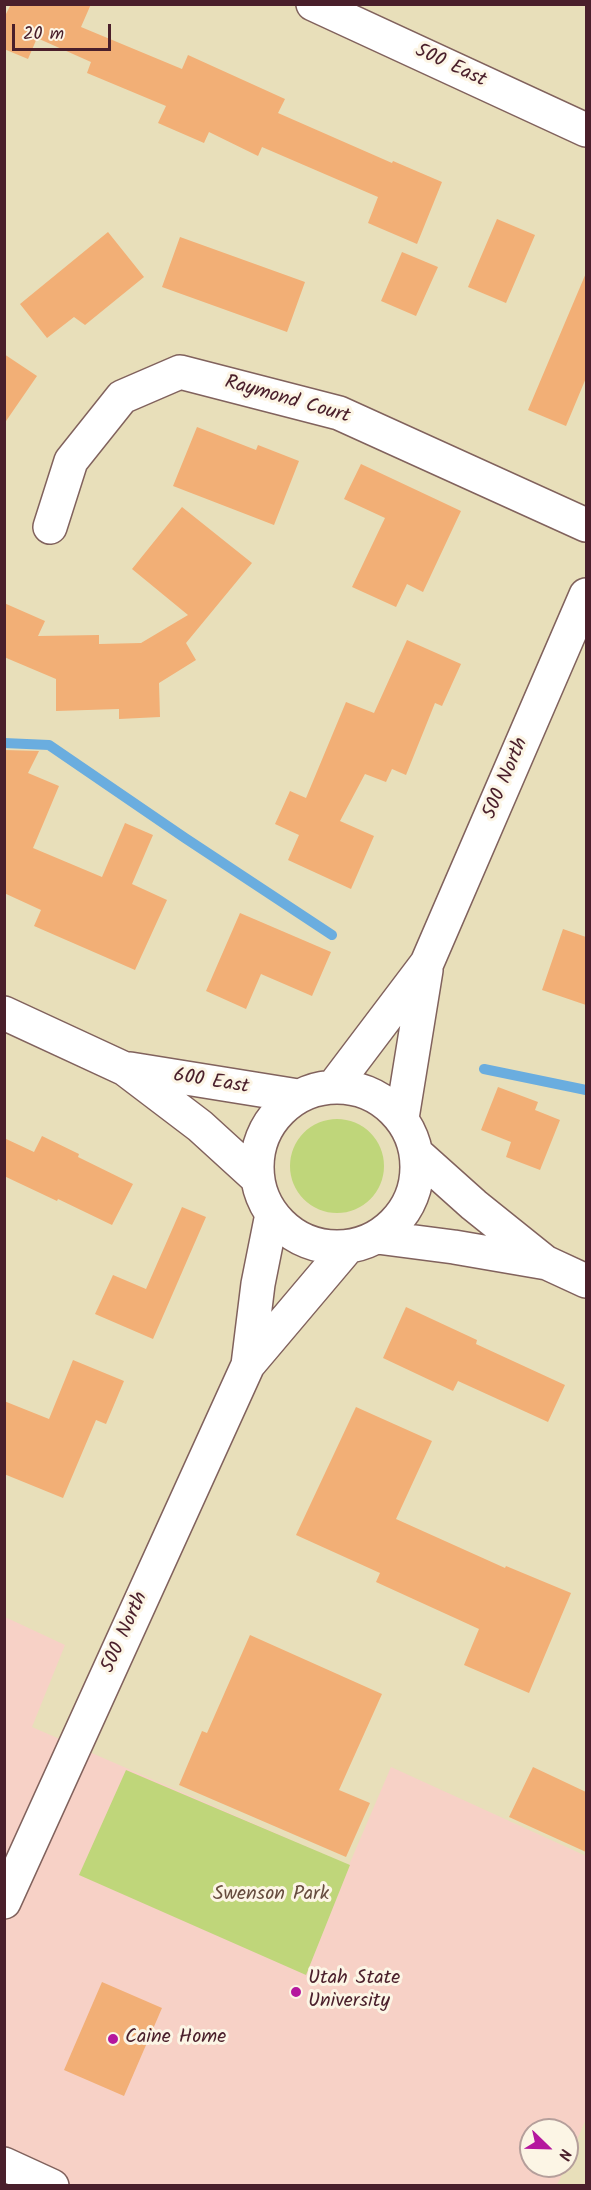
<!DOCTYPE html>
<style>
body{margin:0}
#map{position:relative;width:591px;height:2190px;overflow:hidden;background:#e8dfba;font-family:Kalam,sans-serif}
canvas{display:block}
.frame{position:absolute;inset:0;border:6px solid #4a1f2b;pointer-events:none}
.north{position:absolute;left:519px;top:2118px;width:60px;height:60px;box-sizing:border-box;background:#fcf5e5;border:2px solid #b59f9b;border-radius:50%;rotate:113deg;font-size:16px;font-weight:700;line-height:24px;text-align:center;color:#4a1f2b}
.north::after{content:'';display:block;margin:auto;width:21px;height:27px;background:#b5179e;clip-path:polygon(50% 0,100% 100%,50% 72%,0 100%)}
.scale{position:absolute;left:12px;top:24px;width:99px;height:27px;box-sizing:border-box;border:3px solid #4a1f2b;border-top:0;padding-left:8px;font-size:18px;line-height:21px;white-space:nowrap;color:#4a1f2b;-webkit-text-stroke:4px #fcf5e5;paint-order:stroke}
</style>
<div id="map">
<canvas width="591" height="2190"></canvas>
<div class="frame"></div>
<div class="north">N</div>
<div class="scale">20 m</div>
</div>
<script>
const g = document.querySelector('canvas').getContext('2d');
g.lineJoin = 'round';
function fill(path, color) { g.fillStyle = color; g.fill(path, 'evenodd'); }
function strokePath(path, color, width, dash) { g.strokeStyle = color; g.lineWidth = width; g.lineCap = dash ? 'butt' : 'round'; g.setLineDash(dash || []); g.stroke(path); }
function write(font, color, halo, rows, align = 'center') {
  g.font = font + ' Kalam,sans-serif'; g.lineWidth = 6; g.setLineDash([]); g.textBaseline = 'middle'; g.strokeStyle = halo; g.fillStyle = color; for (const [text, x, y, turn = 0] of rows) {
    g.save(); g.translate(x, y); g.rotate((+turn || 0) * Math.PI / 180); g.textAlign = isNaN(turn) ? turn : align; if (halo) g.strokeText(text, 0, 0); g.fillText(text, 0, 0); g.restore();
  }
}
fill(new Path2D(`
 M5,1617L65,1645L32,1727L349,1865L391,1767L586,1856V2119L567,2163V2130H531V2166H566L557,2185L5,2186Z`), '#f7d1c6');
fill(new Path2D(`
 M290 1166a47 47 0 1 1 94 0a47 47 0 1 1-94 0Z
 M126,1770L350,1865L306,1975L79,1875Z`), '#bfd67a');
strokePath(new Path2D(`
 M4,743L49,745L185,838L332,935
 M484,1069L586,1090`), '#6aaddf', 10);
fill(new Path2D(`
 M11,4H91L81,27L182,69L188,55L285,99L278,113L392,163L393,161L442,182L417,244L368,223L378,197L262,147L258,156L209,132L204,143L158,123L166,106L87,73L91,62L37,38L28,59L4,49V18Z
 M497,219L535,235L506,303L468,287Z
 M108,232L144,277L85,325L74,317L47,338L20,304Z
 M180,237L305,282L287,332L162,287Z
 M402,252L438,267L416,316L381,301Z
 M586,273V378L566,426L528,410Z
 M4,354L37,376L4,424Z
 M197,427L256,450L258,445L299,461L274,525L173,486Z
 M361,464L461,511L423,592L407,584L396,607L352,587L385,518L344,499Z
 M182,507L252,563L186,643L196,660L159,683L160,717L119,719V709L56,711V679L4,657V603L45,621L38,636L99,635V644L141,643L188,615L132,569Z
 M407,640L461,664L442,706L435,703L406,775L392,769L386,782L365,774L340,821L374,836L351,889L288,860L299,835L275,824L290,791L306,798L346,702L374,713Z
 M4,750L39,751L28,773L59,786L33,848L102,877L125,823L153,835L132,884L167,900L135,970L34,926L41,910L4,893Z
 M240,913L331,952L312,996L261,974L246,1009L206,991Z
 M563,929L586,937V1005L542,990Z
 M498,1087L538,1102L535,1110L560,1120L540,1170L506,1157L511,1142L481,1130Z
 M42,1136L79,1154L78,1157L133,1184L112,1225L58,1199L57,1201L4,1176V1138L34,1152Z
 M182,1207L206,1217L153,1339L95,1314L113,1275L146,1289Z
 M406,1307L477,1340L476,1344L565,1385L548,1422L458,1381L453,1391L383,1358Z
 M73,1360L124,1381L106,1424L96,1420L63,1498L4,1474V1401L49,1419Z
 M356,1407L432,1441L396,1519L505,1568L506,1566L571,1593L529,1693L464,1665L479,1629L376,1582L380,1573L296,1535Z
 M250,1635L382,1694L339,1790L370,1803L346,1857L179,1785L202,1731L207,1733Z
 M533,1767L586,1792V1852L509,1817Z
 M102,1982L162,2008L124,2096L64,2070Z`), '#f2af76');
const street = new Path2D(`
 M313,4L586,130
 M50,527L71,461L122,397L180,372L339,413L586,525`);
const secondary = new Path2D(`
 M4,1013L125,1069L200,1126L257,1178
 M130,1069L298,1096
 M334,1086L427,963L586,595
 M257 1167a80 80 0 1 1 160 0a80 80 0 1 1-160 0Z
 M402,1118L426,970
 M417,1154L474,1205L545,1262
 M377,1237L454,1247L547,1263L586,1281
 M248,1365L258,1284L272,1214
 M4,1902L248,1365L346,1249
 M4,2164L52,2186`);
strokePath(street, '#81625d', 36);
strokePath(secondary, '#81625d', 36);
strokePath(street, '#fff', 33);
strokePath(secondary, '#fff', 33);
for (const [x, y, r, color] of [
 [296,1992,6,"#b5179e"],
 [113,2039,6,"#b5179e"]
]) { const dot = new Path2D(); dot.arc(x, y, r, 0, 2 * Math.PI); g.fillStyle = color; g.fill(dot); strokePath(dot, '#fcf5e5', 2); }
write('20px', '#4a1f2b', '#fcf5e5', [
 ["500 East",450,67,25],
 ["Raymond Court",287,401,16],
 ["500 North",507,779,-67],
 ["600 East",211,1083,9],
 ["500 North",126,1633,-66]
]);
write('20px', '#674d3f', '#fcf5e5', [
 ["Swenson Park",271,1896]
]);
write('20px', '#4a1f2b', '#fcf5e5', [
 ["Utah State",308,1980],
 ["University",308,2003],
 ["Caine Home",125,2039]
], 'left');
</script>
